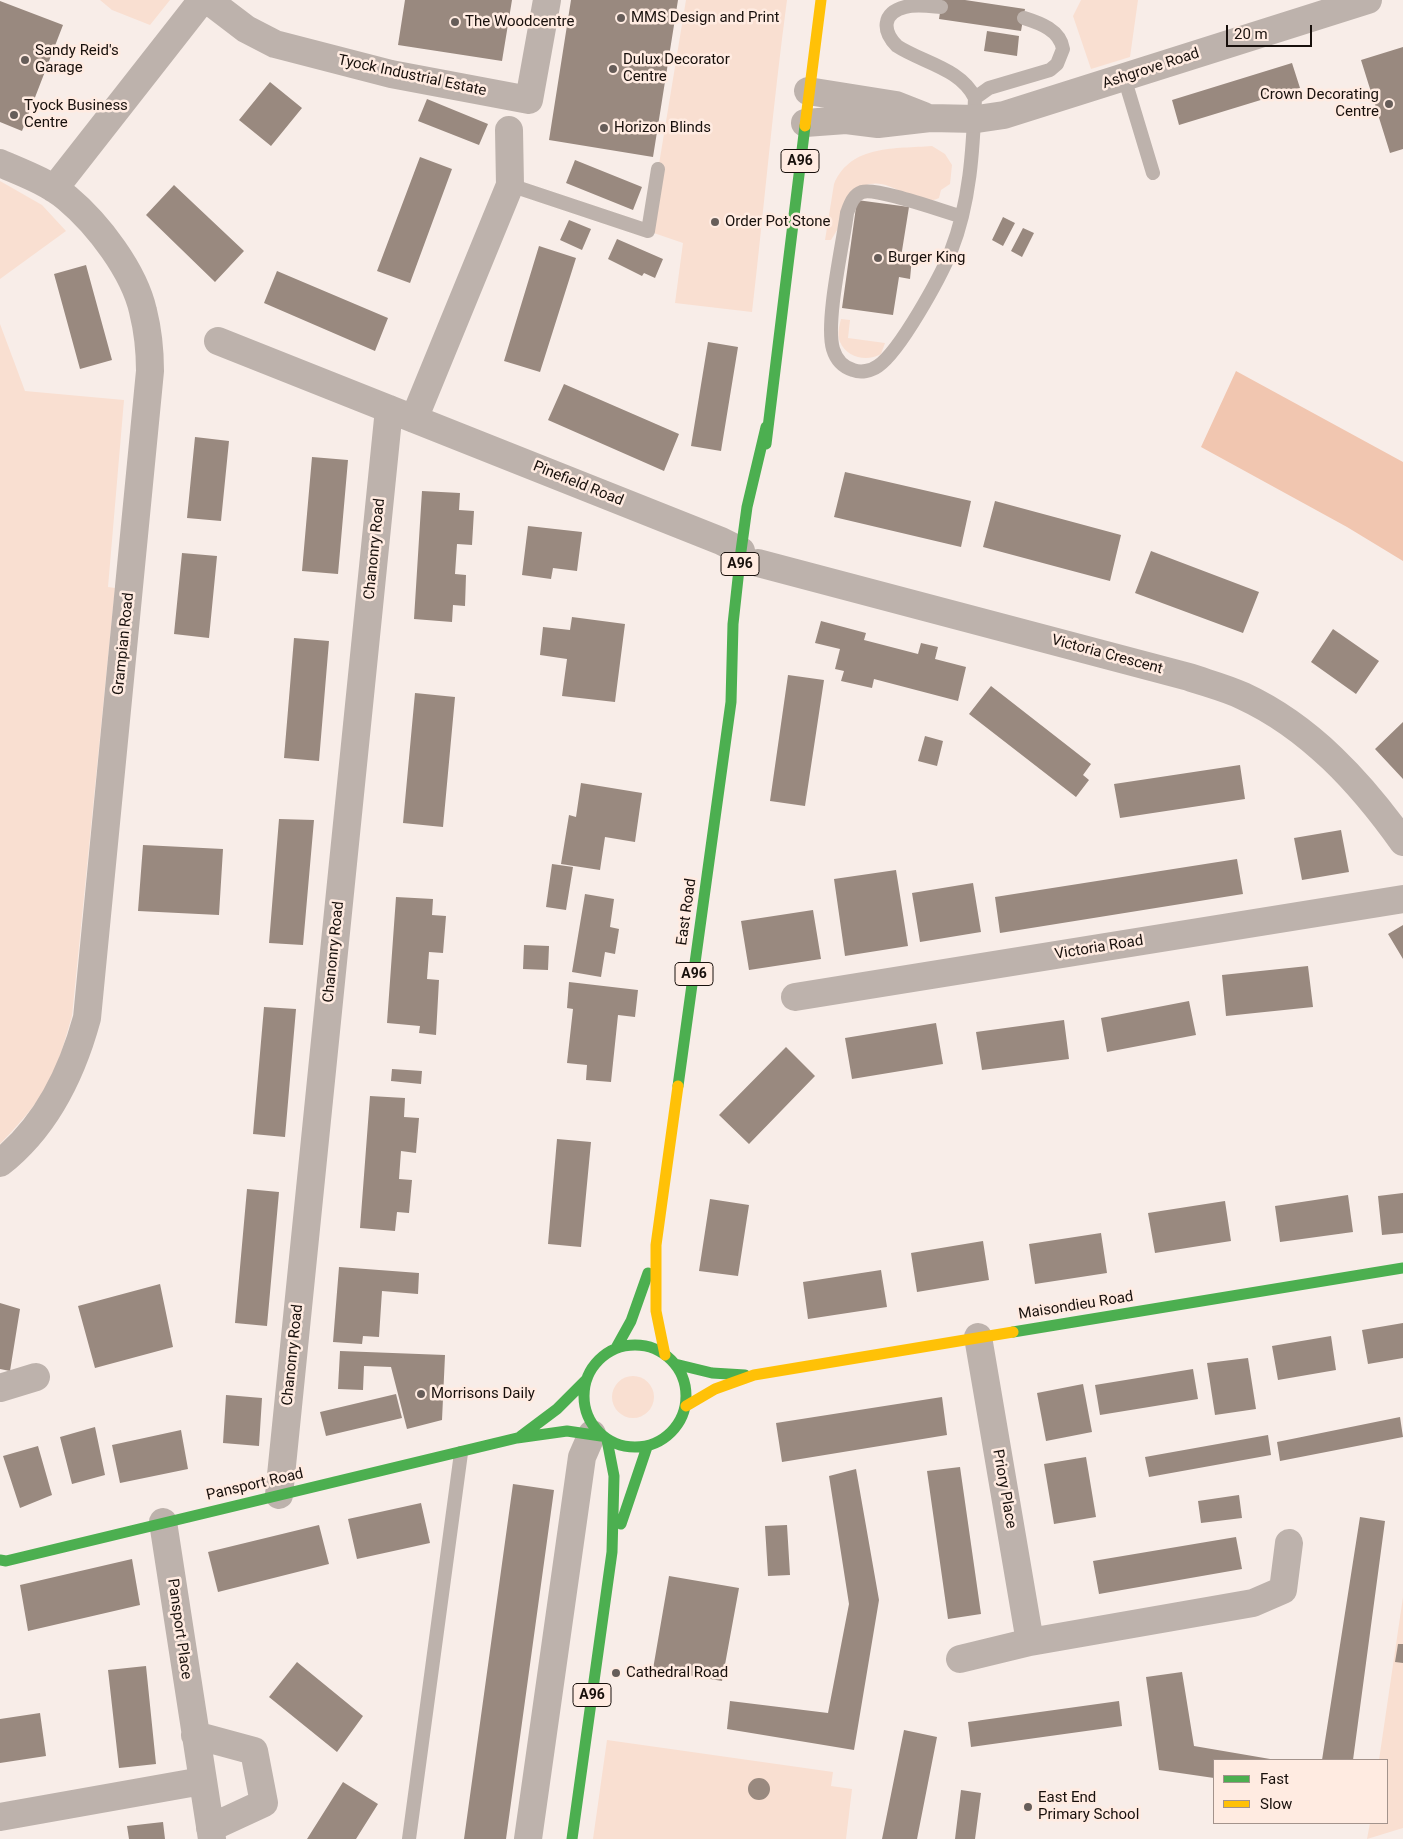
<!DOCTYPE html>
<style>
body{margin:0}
#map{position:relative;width:1403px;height:1839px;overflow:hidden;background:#f8ede8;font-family:Roboto,sans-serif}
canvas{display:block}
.legend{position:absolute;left:1213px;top:1759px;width:175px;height:65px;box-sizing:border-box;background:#ffebe1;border:1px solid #a3938c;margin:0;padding:6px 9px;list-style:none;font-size:15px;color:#18100c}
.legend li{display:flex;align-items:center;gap:10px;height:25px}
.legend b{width:25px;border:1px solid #a3938c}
.scale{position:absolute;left:1226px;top:25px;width:86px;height:22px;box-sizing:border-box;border:2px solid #18100c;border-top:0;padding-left:6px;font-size:15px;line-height:18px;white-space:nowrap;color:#18100c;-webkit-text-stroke:4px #ffebe1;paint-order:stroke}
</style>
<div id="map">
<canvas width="1403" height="1839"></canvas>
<ul class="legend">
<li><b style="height:6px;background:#4caf50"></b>Fast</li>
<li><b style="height:6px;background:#ffc107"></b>Slow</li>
</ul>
<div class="scale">20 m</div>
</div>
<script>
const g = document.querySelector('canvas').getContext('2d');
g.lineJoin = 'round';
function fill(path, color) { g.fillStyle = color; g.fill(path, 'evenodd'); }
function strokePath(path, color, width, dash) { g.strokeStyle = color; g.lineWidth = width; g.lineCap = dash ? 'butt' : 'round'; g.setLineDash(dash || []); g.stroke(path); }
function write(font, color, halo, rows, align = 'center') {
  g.font = font + ' Roboto,sans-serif'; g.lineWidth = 5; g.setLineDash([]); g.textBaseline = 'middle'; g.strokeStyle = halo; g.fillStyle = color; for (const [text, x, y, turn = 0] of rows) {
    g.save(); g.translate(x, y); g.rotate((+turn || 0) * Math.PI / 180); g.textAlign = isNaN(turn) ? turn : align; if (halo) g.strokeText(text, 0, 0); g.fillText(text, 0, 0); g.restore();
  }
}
fill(new Path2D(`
 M100,0H170L150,25L112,10Z
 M686,0H787C773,104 764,208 752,312L675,303L683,243L648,231Z
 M1081,0H1138L1130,57L1091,69L1073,16Z
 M932,146L945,154L952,165L950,184L941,190L939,198C913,210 891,174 864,186L831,240H825L834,184C851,144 896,149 932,146Z
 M0,181L42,205L66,231L0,279Z
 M841,319L850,320L848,338L885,343L881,354C867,362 847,358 840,342C837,335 839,327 841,319Z
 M0,324L25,391L124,400L108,587L115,588L72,1016C65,1039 59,1065 47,1086C34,1108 17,1126 0,1144Z
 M612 1397a21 21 0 1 1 42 0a21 21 0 1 1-42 0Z
 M1403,1597V1828L1367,1839L1370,1823H1387V1760H1379Z
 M607,1740L833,1772L831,1786L852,1789L846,1839H593Z`), '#f9dfd1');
fill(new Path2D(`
 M1236,371L1403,462V561L1347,527L1201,447Z`), '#f1c6b0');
fill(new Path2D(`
 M405,0H512L502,61L398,45Z
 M571,0H678L653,157L549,140Z
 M942,0H965L1025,9L1021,31L939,19Z
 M0,1L63,25L22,131L0,122Z
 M987,31L1019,36L1017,56L984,51Z
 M1403,47V149L1390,153L1361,60Z
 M1292,63L1300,88L1179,125L1172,100Z
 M270,82L302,108L271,146L239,120Z
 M427,99L488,124L479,145L418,121Z
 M420,157L452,169L410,283L377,271Z
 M575,160L642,187L633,210L566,183Z
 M174,185L244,251L215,282L146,215Z
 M857,200L909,207L901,257L912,258L910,279L899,277L893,315L842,308Z
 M1003,217L1015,223L1003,246L992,240Z
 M569,220L591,229L582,250L560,240Z
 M1023,228L1034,233L1022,257L1011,251Z
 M617,239L663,259L655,278L644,273L642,276L608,259Z
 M539,246L576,258L540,372L504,361Z
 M86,265L112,360L80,369L54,274Z
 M277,271L388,318L375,351L264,303Z
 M708,342L738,347L721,451L691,446Z
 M564,384L679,434L664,471L548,420Z
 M195,437L229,441L221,521L187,518Z
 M312,457L348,460L338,574L302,571Z
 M845,472L971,501L961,547L834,517Z
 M422,491L460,493L459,510L474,511L472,545L457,544L455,574L466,575L465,606L453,605L452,622L414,619Z
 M995,501L1121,535L1110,581L983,547Z
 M528,526L582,532L577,571L553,568L551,579L522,575Z
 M1151,551L1259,592L1243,633L1135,593Z
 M182,553L217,556L209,638L174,634Z
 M572,617L625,624L615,702L562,696L567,659L540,655L543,627L570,630Z
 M821,621L866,633L864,640L918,654L921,643L938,647L935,659L966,667L958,701L874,679L872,688L841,681L844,671L835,669L840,649L815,643Z
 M1333,629L1379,661L1356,694L1311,662Z
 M294,638L329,641L319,761L284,758Z
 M788,675L824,680L805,806L770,801Z
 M991,686L1091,764L1083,775L1089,780L1076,797L969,714Z
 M415,693L455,697L443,827L403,823Z
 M1403,722V779L1375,749Z
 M925,736L943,741L937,766L918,761Z
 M1240,765L1245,799L1120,818L1114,784Z
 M581,783L642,793L635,842L605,837L600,870L561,864L569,815L576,817Z
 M279,819L314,820L303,945L269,943Z
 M1341,830L1349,872L1302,880L1294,838Z
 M143,845L223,849L219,915L138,911Z
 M1237,859L1243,894L1000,933L995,897Z
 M552,864L573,867L566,910L546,907Z
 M896,870L908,946L845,956L834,879Z
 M973,883L981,932L920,942L912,893Z
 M585,894L614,899L610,927L619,929L615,954L605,952L601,977L572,972Z
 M396,897L433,899L432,915L446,916L443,953L429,952L427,979L439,980L436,1035L419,1033L420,1026L387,1023Z
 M813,910L821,959L749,970L741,921Z
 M1403,925V959L1388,934Z
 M524,945L549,946L548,970L523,969Z
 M1308,966L1313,1007L1226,1016L1222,975Z
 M569,982L638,990L635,1017L618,1015L611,1082L586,1080L587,1065L567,1063L573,1009L567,1008Z
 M1189,1001L1196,1035L1107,1052L1101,1018Z
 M264,1007L296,1009L285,1137L253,1134Z
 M1064,1020L1069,1059L982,1070L976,1032Z
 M936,1023L943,1064L852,1079L845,1038Z
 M786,1047L815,1076L749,1144L719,1115Z
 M392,1069L422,1071L421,1084L391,1081Z
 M370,1096L405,1098L404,1117L419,1118L416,1153L401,1151L399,1179L412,1180L409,1213L397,1212L395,1231L360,1228Z
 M557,1139L591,1142L581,1247L548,1244Z
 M247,1189L279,1192L267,1326L235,1323Z
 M1403,1193V1233L1382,1235L1378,1196Z
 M1348,1195L1353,1232L1280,1242L1275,1206Z
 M710,1199L749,1205L738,1276L699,1271Z
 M1225,1201L1231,1241L1155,1253L1148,1213Z
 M1101,1233L1107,1273L1035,1284L1029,1244Z
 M983,1241L989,1280L917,1292L911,1253Z
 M339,1267L419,1273L418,1294L382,1291L379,1337L363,1336L362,1344L333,1342Z
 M881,1270L887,1307L808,1319L803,1282Z
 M160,1284L173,1347L95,1368L78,1306Z
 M0,1303L20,1309L10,1371L0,1369Z
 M1403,1323V1358L1368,1364L1362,1330Z
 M1331,1336L1336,1370L1278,1380L1272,1346Z
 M340,1351L445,1355L442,1420L407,1429L391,1367L364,1366L363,1390L338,1389Z
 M1248,1358L1256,1409L1215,1415L1207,1363Z
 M1193,1369L1198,1399L1100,1415L1095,1385Z
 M1083,1384L1092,1432L1046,1441L1037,1393Z
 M396,1394L402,1418L326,1436L320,1412Z
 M226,1395L262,1398L259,1446L223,1443Z
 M942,1397L947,1435L782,1462L776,1423Z
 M1400,1417L1403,1437L1280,1461L1277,1442Z
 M95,1427L105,1475L72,1484L60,1437Z
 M181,1430L188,1469L120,1483L112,1445Z
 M1268,1435L1271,1455L1149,1477L1145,1457Z
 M38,1446L52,1495L20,1508L3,1456Z
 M1086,1457L1096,1517L1054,1524L1044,1464Z
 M960,1467L981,1614L948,1619L927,1471Z
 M856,1469L879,1600L854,1750L727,1729L730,1701L828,1713L849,1604L829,1476Z
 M513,1484L554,1490L506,1839H464Z
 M1239,1495L1242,1518L1201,1523L1198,1501Z
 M421,1503L430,1543L357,1559L348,1519Z
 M1360,1517L1385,1521L1353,1760H1322Z
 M319,1525L329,1564L218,1592L208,1552Z
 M787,1525L790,1575L768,1576L765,1526Z
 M1236,1537L1242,1569L1099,1594L1093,1561Z
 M132,1559L140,1605L28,1631L20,1585Z
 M669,1576L739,1588L722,1681L653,1669Z
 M1398,1644H1403V1663L1395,1662Z
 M297,1662L363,1716L337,1752L269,1697Z
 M146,1666L156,1764L119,1768L108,1670Z
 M1182,1672L1194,1746L1276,1760H1214V1778L1159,1770L1146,1677Z
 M1119,1701L1122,1726L971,1747L968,1722Z
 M40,1713L46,1756L0,1763V1719Z
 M904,1730L937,1737L917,1839H882Z
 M748 1789a11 11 0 1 1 22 0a11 11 0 1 1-22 0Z
 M343,1782L378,1804L356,1839H307Z
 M961,1790L981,1793L975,1839H955Z
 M163,1822L165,1839H129L127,1826Z`), '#99897f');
strokePath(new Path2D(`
 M941,7C929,6 916,4 905,7C882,13 882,31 897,46C923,63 960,68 975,98C973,150 970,203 951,251C940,278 900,351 878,366C871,371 861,373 853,370C843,367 836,359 833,349C825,322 843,244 847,213C850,205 853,195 862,192C876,187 942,211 960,216
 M1124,77L1153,173
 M975,98L989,88L1050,70L1057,64L1063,49C1060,30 1040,23 1024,18
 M510,185L648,231L658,169
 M409,1839L461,1453`), '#bdb2ac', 14);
strokePath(new Path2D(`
 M208,0L246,29L275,44L391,74L529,100L547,0
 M808,91L896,105L924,116
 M805,123L846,120L878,124L930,118L977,119L1004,115L1368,0
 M0,163C23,173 48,182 67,198C98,224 134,271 143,311C148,331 150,350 150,371L87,1018C72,1073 46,1127 0,1163
 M54,189L202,0
 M218,341L721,541L741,551
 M414,419L510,185L509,130
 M758,563L1189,677C1206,683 1226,688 1243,696C1310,727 1361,783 1403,842
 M795,997L1403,899
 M978,1337L1030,1642L1253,1603L1283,1590L1289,1543
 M0,1388L36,1377
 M279,1495L389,409
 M163,1522L212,1839
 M960,1659L1030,1642
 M195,1735L254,1751L264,1803L210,1828
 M0,1817L202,1781
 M528,1839L582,1457L592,1434`), '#bdb2ac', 28);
strokePath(new Path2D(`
 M766,444L805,126
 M678,1086L731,702L733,624L741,551L747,507L766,427
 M1013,1332L1403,1268
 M584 1396a51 51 0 1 1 102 0a51 51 0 1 1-102 0Z
 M616,1348L631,1321L648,1273
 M675,1364L712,1373L745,1375
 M521,1436L557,1409L586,1380
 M621,1524L647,1447
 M0,1560L6,1561L517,1438L567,1431L601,1436
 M572,1839L612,1552L614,1476L607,1440`), '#4caf50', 11);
strokePath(new Path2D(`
 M805,126L821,0
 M665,1355L656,1311V1245L678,1086
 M686,1406L715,1389L754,1375L1013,1332`), '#ffc107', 11);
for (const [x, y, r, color] of [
 [621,18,5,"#665d59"],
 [455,22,5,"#665d59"],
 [25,60,5,"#665d59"],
 [613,69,5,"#665d59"],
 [1389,104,5,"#665d59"],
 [14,115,5,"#665d59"],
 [604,128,5,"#665d59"],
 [715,222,5,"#665d59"],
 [878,258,5,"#665d59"],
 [421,1394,5,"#665d59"],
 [616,1673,5,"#665d59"],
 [1028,1807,5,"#665d59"]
]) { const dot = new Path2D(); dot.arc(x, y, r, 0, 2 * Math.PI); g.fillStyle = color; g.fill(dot); strokePath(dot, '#ffebe1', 2); }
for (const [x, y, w] of [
 [800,161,38],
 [740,564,38],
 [694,974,38],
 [592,1695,38]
]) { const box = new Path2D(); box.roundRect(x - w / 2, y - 11.5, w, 23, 4); g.fillStyle = '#ffebe1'; g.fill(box); strokePath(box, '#18100c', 1); }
write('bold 14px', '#18100c', null, [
 ["A96",800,161],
 ["A96",740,564],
 ["A96",694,974],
 ["A96",592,1695]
]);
write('15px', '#18100c', '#ffebe1', [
 ["MMS Design and Print",631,18],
 ["The Woodcentre",465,22],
 ["Sandy Reid's",35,51],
 ["Garage",35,68],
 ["Dulux Decorator",623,60],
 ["Centre",623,77],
 ["Crown Decorating",1379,95,"right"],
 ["Centre",1379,112,"right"],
 ["Tyock Business",24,106],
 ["Centre",24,123],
 ["Horizon Blinds",614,128],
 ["Order Pot Stone",725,222],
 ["Burger King",888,258],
 ["Morrisons Daily",431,1394],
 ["Cathedral Road",626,1673],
 ["East End",1038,1798],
 ["Primary School",1038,1815]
], 'left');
write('15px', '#18100c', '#ffebe1', [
 ["Ashgrove Road",1151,69,-18],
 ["Tyock Industrial Estate",412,76,12],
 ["Pinefield Road",578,484,22],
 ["Chanonry Road",375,549,-84],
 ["Grampian Road",124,644,-84],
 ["Victoria Crescent",1107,655,15],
 ["East Road",687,912,-82],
 ["Victoria Road",1099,948,-9],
 ["Chanonry Road",334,952,-84],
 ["Maisondieu Road",1076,1306,-9],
 ["Chanonry Road",293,1355,-84],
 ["Pansport Road",255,1485,-13],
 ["Priory Place",1004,1489,80],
 ["Pansport Place",179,1629,82]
]);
</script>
